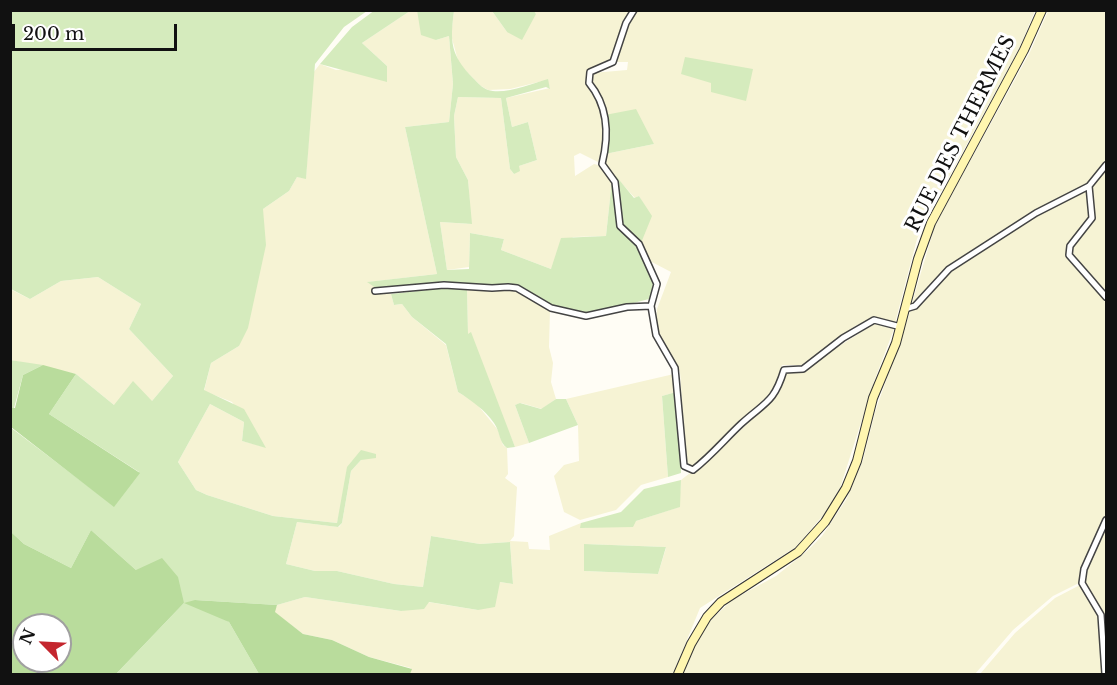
<!DOCTYPE html>
<style>
body{margin:0}
#map{position:relative;width:1117px;height:685px;overflow:hidden;background:#fffdf5;font-family:"Libre Baskerville",serif}
canvas{display:block}
.frame{position:absolute;inset:0;border:12px solid #111;pointer-events:none}
.north{position:absolute;left:12px;top:613px;width:60px;height:60px;box-sizing:border-box;background:#fff;border:2px solid #a0a0a0;border-radius:50%;rotate:294deg;font-size:16px;font-weight:700;line-height:24px;text-align:center;color:#111}
.north::after{content:'';display:block;margin:auto;width:21px;height:27px;background:#c4262e;clip-path:polygon(50% 0,100% 100%,50% 72%,0 100%)}
.scale{position:absolute;left:12px;top:24px;width:165px;height:27px;box-sizing:border-box;border:3px solid #111;border-top:0;padding-left:8px;font-size:18px;line-height:21px;white-space:nowrap;color:#111;-webkit-text-stroke:4px #fff;paint-order:stroke}
</style>
<div id="map">
<canvas width="1117" height="685"></canvas>
<div class="frame"></div>
<div class="north">N</div>
<div class="scale">200 m</div>
</div>
<script>
const g = document.querySelector('canvas').getContext('2d');
g.lineJoin = 'round';
function fill(path, color) { g.fillStyle = color; g.fill(path, 'evenodd'); }
function strokePath(path, color, width, dash) { g.strokeStyle = color; g.lineWidth = width; g.lineCap = dash ? 'butt' : 'round'; g.setLineDash(dash || []); g.stroke(path); }
function write(font, color, halo, rows, align = 'center') {
  g.font = font + ' "Libre Baskerville",serif'; g.lineWidth = 6; g.setLineDash([]); g.textBaseline = 'middle'; g.strokeStyle = halo; g.fillStyle = color; for (const [text, x, y, turn = 0] of rows) {
    g.save(); g.translate(x, y); g.rotate((+turn || 0) * Math.PI / 180); g.textAlign = isNaN(turn) ? turn : align; if (halo) g.strokeText(text, 0, 0); g.fillText(text, 0, 0); g.restore();
  }
}
fill(new Path2D(`
 M410,11H417L436,40L449,36L453,84L449,122L405,127L437,274L368,282L391,294L394,305L402,304L412,317L446,345L458,392L476,403L498,430L503,445L507,448L508,474L505,478L517,487L514,536L510,541L528,542L529,549L550,550L549,536L581,523V528L636,521L679,507L681,480L721,449L772,400L779,393L786,373L800,371L874,324L894,329L875,379L840,488L825,513L796,547L700,608L673,674H410L411,668L369,657L332,640L303,634L274,612L277,605L305,597L401,611L428,602L478,610L500,582L513,584L510,542L480,544L431,536L423,587L394,584L337,571H315L286,564L297,522L339,527L342,523L351,471L361,460L352,461L337,523L273,516L207,495L196,490L178,462L210,404L244,422L242,441L265,447L232,402L204,391L211,363L239,346L263,209L289,191L297,177L306,178L313,73L320,64L336,70L387,66L362,43ZM584,544L666,547V548L658,574L584,571Z
 M454,11H492L507,32L536,14L534,11H630L624,20L612,58L588,70L587,78L597,94L607,133L603,153L598,162L580,153L574,156L575,176L594,164L598,165L612,180L606,236L573,237L551,269L501,250L504,239L470,233L469,267L447,270L440,222L471,224L468,180L456,157L454,116L458,97L501,98L510,169L514,174L519,166L537,160L528,122L512,127L506,98L550,88L547,80L510,89L488,90L481,86L459,64L451,35Z
 M638,11H1035L1019,49L926,219L917,239L895,323L874,318L855,326L802,365H782L773,395L692,467L686,461L680,372L656,327L657,309L671,272L648,260L641,243L644,205L639,196L635,198L604,164L605,154L654,144L605,115L598,91L590,81L592,73L627,70L628,62H615L628,24Z
 M1048,11H1106V163L1089,183L1035,211L947,268L912,303L935,225L1030,52Z
 M1106,168V294L1070,254L1071,247L1094,219L1092,186Z
 M1085,188L1089,190L1091,218L1067,251L1070,260L1106,299V516L1081,582L1053,596L1013,630L975,674H683L695,645L710,621L732,600L776,576L807,551L822,536L846,500L863,460L875,412L910,312L950,270L1037,215Z
 M98,277L141,304L129,329L173,376L152,401L114,405L76,374L11,360L10,289L30,299L61,281Z
 M467,288L515,289L550,310L549,347L553,363L551,382L556,399L542,409L521,403L515,405L529,443L515,447L468,335Z
 M674,374L676,392L662,396L668,477L641,485L616,510L580,520L564,512L554,476L564,465L579,461L578,425L566,399Z
 M1106,523V664L1102,615L1086,584L1084,575Z
 M1080,585L1100,615L1103,674H980L1015,633L1055,598Z`), '#f6f3d4');
fill(new Path2D(`
 M375,10L410,11L362,43L387,66V82L320,64L352,27Z
 M417,10L454,11C450,41 450,55 473,78C477,82 482,88 488,90C505,95 530,84 548,79L550,89L546,87L506,98L512,127L528,122L537,160L519,166L520,171L514,174L510,169L501,98L458,97L454,116L456,157L468,180L472,224L440,222L447,270L469,269L470,233L504,239L501,250L551,269L561,238L606,236L612,180L619,229C638,245 663,273 649,299L587,315L553,306L526,291L462,283L379,290L367,282L437,274L405,127L449,122L453,84L449,36L436,40L421,35Z
 M11,11H367L344,27L315,64L306,179L297,177L289,191L263,209L266,245L248,328L239,346L211,363L204,390L244,409L266,448L242,441L244,422L210,404L178,462L196,490L207,495L273,516L337,523L347,467L361,450L376,454V458L361,460L351,471L342,523L338,527L297,522L286,564L315,571H337L394,584L423,587L431,536L480,544L510,542L513,584L500,582L495,607L478,610L429,602L424,609L401,611L305,597L277,605L195,600L229,622L259,674H116L184,603L136,570L91,530L71,568L24,544L11,532L10,427L114,506L139,472L49,414L76,374L114,405L133,381L152,401L173,376L129,329L141,304L98,277L61,281L30,299L11,289Z
 M492,11H534L536,14L522,40L507,32Z
 M685,57L753,69L746,101L711,92V83L681,74Z
 M636,109L654,144L605,154L609,130L605,115Z
 M616,176L634,198L639,196L652,216L641,243L622,224Z
 M445,288H467L468,334L471,332L515,447L507,448C499,443 500,431 494,423C485,410 471,400 458,392L446,344L412,317L402,304L394,305L391,294Z
 M10,360L43,365L23,375L14,408H11Z
 M676,392L681,430V473L668,477L662,396Z
 M556,399H566L578,425L529,443L515,405L520,403L541,409Z
 M681,480L680,507L636,521L633,527L580,528L581,523L621,512L644,489Z
 M584,544L666,547L658,574L584,571Z`), '#d5ebbd');
fill(new Path2D(`
 M43,365L76,374L49,414L140,473L114,507L11,427V408H15L23,375Z
 M91,530L136,570L162,558L178,577L184,603L195,600L277,605L275,612L303,634L332,640L369,657L412,669L410,674H259L229,622L184,603L116,674H11V532L24,544L71,568ZM24,625H60V661H24Z`), '#b9dc9c');
const minor = new Path2D(`
 M634,10L626,23L613,62L590,72L589,83C608,106 609,136 602,164L615,182L620,226L639,244L657,284L651,306L656,335L675,368L684,466L693,470C711,456 725,439 741,424C765,402 774,403 784,370L803,369L843,338L874,320L901,327
 M1089,186L1092,218L1070,246L1069,255L1106,297
 M375,291L444,285L492,288L508,287L517,288L551,308L586,316L627,307L651,306
 M905,309L915,306L949,269L1036,213L1089,186L1106,165
 M1105,674L1101,615L1082,583L1084,569L1106,520`);
const secondary = new Path2D(`
 M678,674L691,644L707,617L721,602L798,552L825,522L846,488L857,461L873,398L896,343L918,259L931,223L1024,50L1042,10`);
strokePath(minor, '#444', 8);
strokePath(secondary, '#333', 10);
strokePath(minor, '#fff', 5);
strokePath(secondary, '#fff6b0', 8);
write('20px', '#111', '#fff', [
 ["RUE DES THERMES",961,134,-63]
]);
</script>
